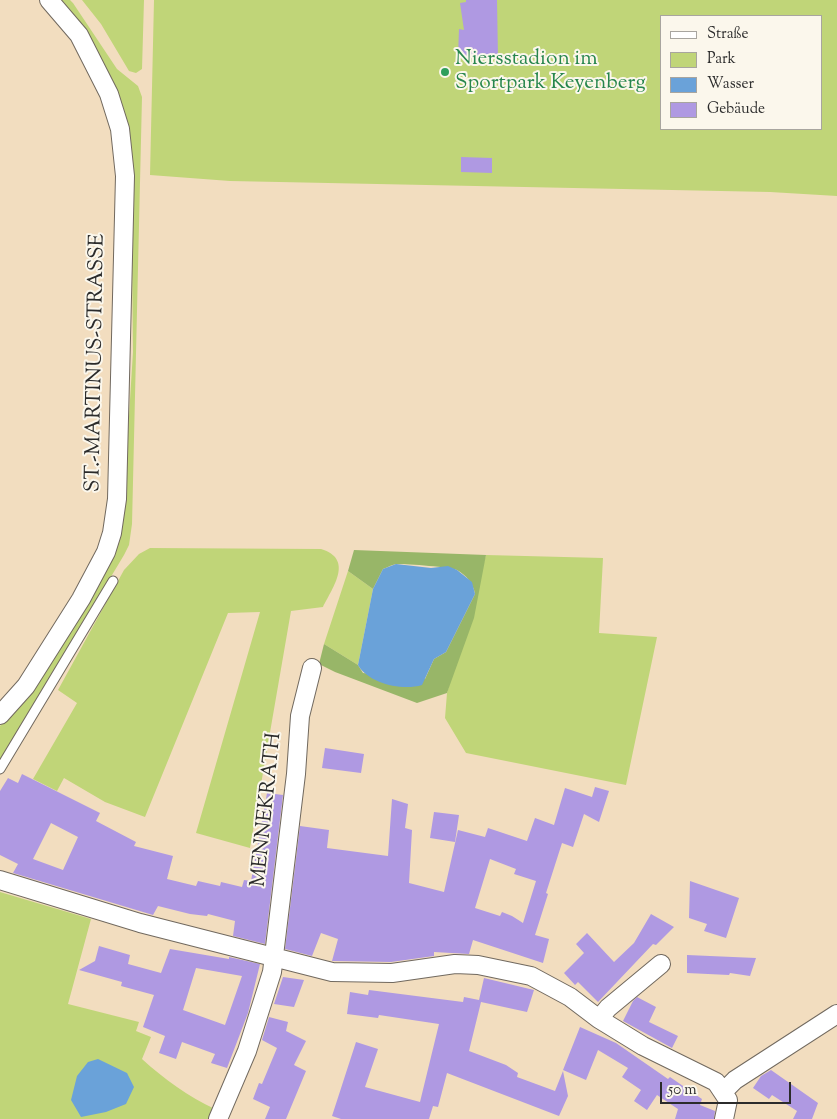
<!DOCTYPE html>
<meta charset="utf-8">
<style>
body{margin:0}
#map{position:relative;width:837px;height:1119px;overflow:hidden;background:#f2ddbf;font-family:"Sorts Mill Goudy",serif}
canvas{display:block}
.legend{position:absolute;left:660px;top:15px;width:162px;height:115px;box-sizing:border-box;background:#fbf7ec;border:1px solid #a8a59f;margin:0;padding:6px 9px;list-style:none;font-size:15px;color:#2b2b2b}
.legend li{display:flex;align-items:center;gap:10px;height:25px}
.legend b{width:25px;border:1px solid #a8a59f}
.scale{position:absolute;left:660px;top:1082px;width:131px;height:22px;box-sizing:border-box;border:2px solid #2b2b2b;border-top:0;padding-left:6px;font-size:15px;line-height:18px;white-space:nowrap;color:#2b2b2b;-webkit-text-stroke:4px #fbf7ec;paint-order:stroke}
</style>
<div id="map">
<canvas width="837" height="1119"></canvas>
<ul class="legend">
<li><b style="height:6px;background:#fff"></b>Straße</li>
<li><b style="height:14px;background:#c0d578"></b>Park</li>
<li><b style="height:14px;background:#6aa2d9"></b>Wasser</li>
<li><b style="height:14px;background:#af99e2"></b>Gebäude</li>
</ul>
<div class="scale">50 m</div>
</div>
<script>
const g = document.querySelector('canvas').getContext('2d');
g.lineJoin = 'round';
function fill(path, color) { g.fillStyle = color; g.fill(path, 'evenodd'); }
function strokePath(path, color, width, dash) { g.strokeStyle = color; g.lineWidth = width; g.lineCap = dash ? 'butt' : 'round'; g.setLineDash(dash || []); g.stroke(path); }
function write(font, color, halo, rows, align = 'center') {
  g.font = font + ' "Sorts Mill Goudy",serif'; g.lineWidth = 4; g.setLineDash([]); g.textBaseline = 'middle'; g.strokeStyle = halo; g.fillStyle = color; for (const [text, x, y, turn = 0] of rows) {
    g.save(); g.translate(x, y); g.rotate((+turn || 0) * Math.PI / 180); g.textAlign = isNaN(turn) ? turn : align; if (halo) g.strokeText(text, 0, 0); g.fillText(text, 0, 0); g.restore();
  }
}
fill(new Path2D(`
 M58,0H70L73,3L117,69L138,86L142,97L132,524L129,545L124,555L0,762V726L24,702L88,601L126,464L133,352L131,159Z
 M82,0H144L142,69L136,73L129,71L101,24Z
 M154,0H837V196L770,192L230,181L150,175ZM661,16H821V129H661Z
 M150,548L321,549C354,559 333,587 323,607L291,611L250,848L196,833L260,612L228,613L145,817L105,802L64,778L57,791L33,779L77,703L58,690L124,570L139,554Z
 M486,555L603,558L599,633L657,637L626,785L466,753L445,718L447,693Z
 M348,571L373,589L358,665L324,644Z
 M0,892L91,919L68,1004L139,1022L136,1031L151,1037L142,1059C164,1079 189,1097 215,1109L211,1119H0Z`), '#c0d578');
fill(new Path2D(`
 M354,550L486,555L474,618L447,693L417,703L335,672L319,664L324,644L358,665L363,673L425,679L434,659L446,652L475,594C473,583 467,576 457,570C452,567 407,564 398,564C393,564 388,567 383,569L373,589L348,571Z`), '#98b668');
fill(new Path2D(`
 M396,564L431,568L448,566L457,570L472,582L475,594L446,652L434,659L422,685C403,691 369,684 358,665L373,589L383,569Z
 M98,1059L127,1073L134,1087L126,1104L106,1112L81,1117L71,1100L77,1076L88,1062Z`), '#6aa2d9');
fill(new Path2D(`
 M466,0H497L498,58L458,57L459,29L464,30L460,3L466,2Z
 M461,157L492,158V173L461,172Z
 M325,748L364,754L361,773L322,768Z
 M22,774L100,813L96,821L136,842L134,846L173,856L167,879L196,886L198,881L220,886L221,882L242,887L244,880L251,881L267,793L283,795L265,944L233,936L235,921L208,914L207,916L190,914L158,906L153,915L13,873L18,864L0,855V791L8,778L18,783ZM51,823L78,837L63,870L33,859Z
 M595,787L609,791L599,822L584,814L573,847L562,843L546,893L548,894L535,935L549,939L543,963L473,940L469,954L434,952V956L391,962L332,961L338,939L321,933L312,956L285,949L300,826L329,830L327,848L388,856L392,799L408,804L405,828L412,830L409,883L444,892L458,830L485,837L488,828L527,841L535,818L554,825L565,788L592,797ZM490,859L516,869L514,874L536,881L523,923L512,916L502,912L500,916L475,908Z
 M434,812L459,815L455,842L430,838Z
 M690,881L739,898L726,938L704,931L707,924L689,918Z
 M651,914L674,927L656,945L653,944L598,1002L578,982L575,985L564,973L584,953L576,944L587,933L614,962L634,943Z
 M99,946L130,955L128,964L161,973L170,949L229,959V957L260,964L248,1013L227,1068L211,1063L215,1054L182,1042L176,1059L159,1053L165,1036L143,1027L154,995L121,986L122,982L79,970L95,961ZM196,968L242,976L225,1025L183,1010Z
 M687,955L756,958L750,976L730,973L729,975L687,973Z
 M283,977L304,980L294,1007L274,1004Z
 M484,978L534,990L527,1012L481,1002L469,1051L506,1065L518,1073L517,1077L555,1091L563,1071L568,1096L559,1116L447,1073L438,1107L433,1106L429,1119H341L332,1116L356,1042L378,1049L365,1087L420,1102L439,1024L379,1015L378,1018L347,1014L350,992L368,995L369,990L463,1002L464,997L479,1000Z
 M637,997L656,1007L649,1022L678,1036L672,1048L623,1021L633,1001Z
 M269,1017L288,1022L286,1031L306,1041L294,1065L306,1071L286,1119H265L270,1107L253,1099L259,1083L262,1084L277,1048L262,1040Z
 M580,1027L616,1043L668,1079L670,1077L702,1099L700,1105L715,1111L714,1119H675L678,1109L657,1095L647,1110L634,1101L641,1090L622,1077L628,1068L598,1050L586,1080L563,1070Z
 M771,1070L818,1103L812,1119H793L797,1111L772,1095L769,1099L753,1088L761,1076Z`), '#af99e2');
const service = new Path2D(`
 M0,769L113,581`);
const minor = new Path2D(`
 M0,715L26,686L81,599L106,552L112,533L117,499L125,176L120,129L109,94L79,35L49,0
 M0,880L140,923L332,972L392,973L455,964L478,965L531,976L570,997L599,1019L643,1046L716,1082L728,1100L724,1119
 M599,1019L608,1008L661,964
 M723,1092L735,1080L837,1014
 M218,1119L247,1051L272,972L296,774L300,716L312,668`);
strokePath(service, '#71695f', 11);
strokePath(minor, '#71695f', 20);
strokePath(service, '#fff', 9);
strokePath(minor, '#fff', 18);
for (const [x, y, r, color] of [
 [445,72,5,"#2e9e5b"]
]) { const dot = new Path2D(); dot.arc(x, y, r, 0, 2 * Math.PI); g.fillStyle = color; g.fill(dot); strokePath(dot, '#fbf7ec', 2); }
write('21px', '#27864d', '#fbf7ec', [
 ["Niersstadion im",455,60],
 ["Sportpark Keyenberg",455,84]
], 'left');
write('21px', '#2b2b2b', '#fbf7ec', [
 ["ST.-MARTINUS-STRASSE",97,363,-89],
 ["MENNEKRATH",268,810,-84]
]);
</script>
